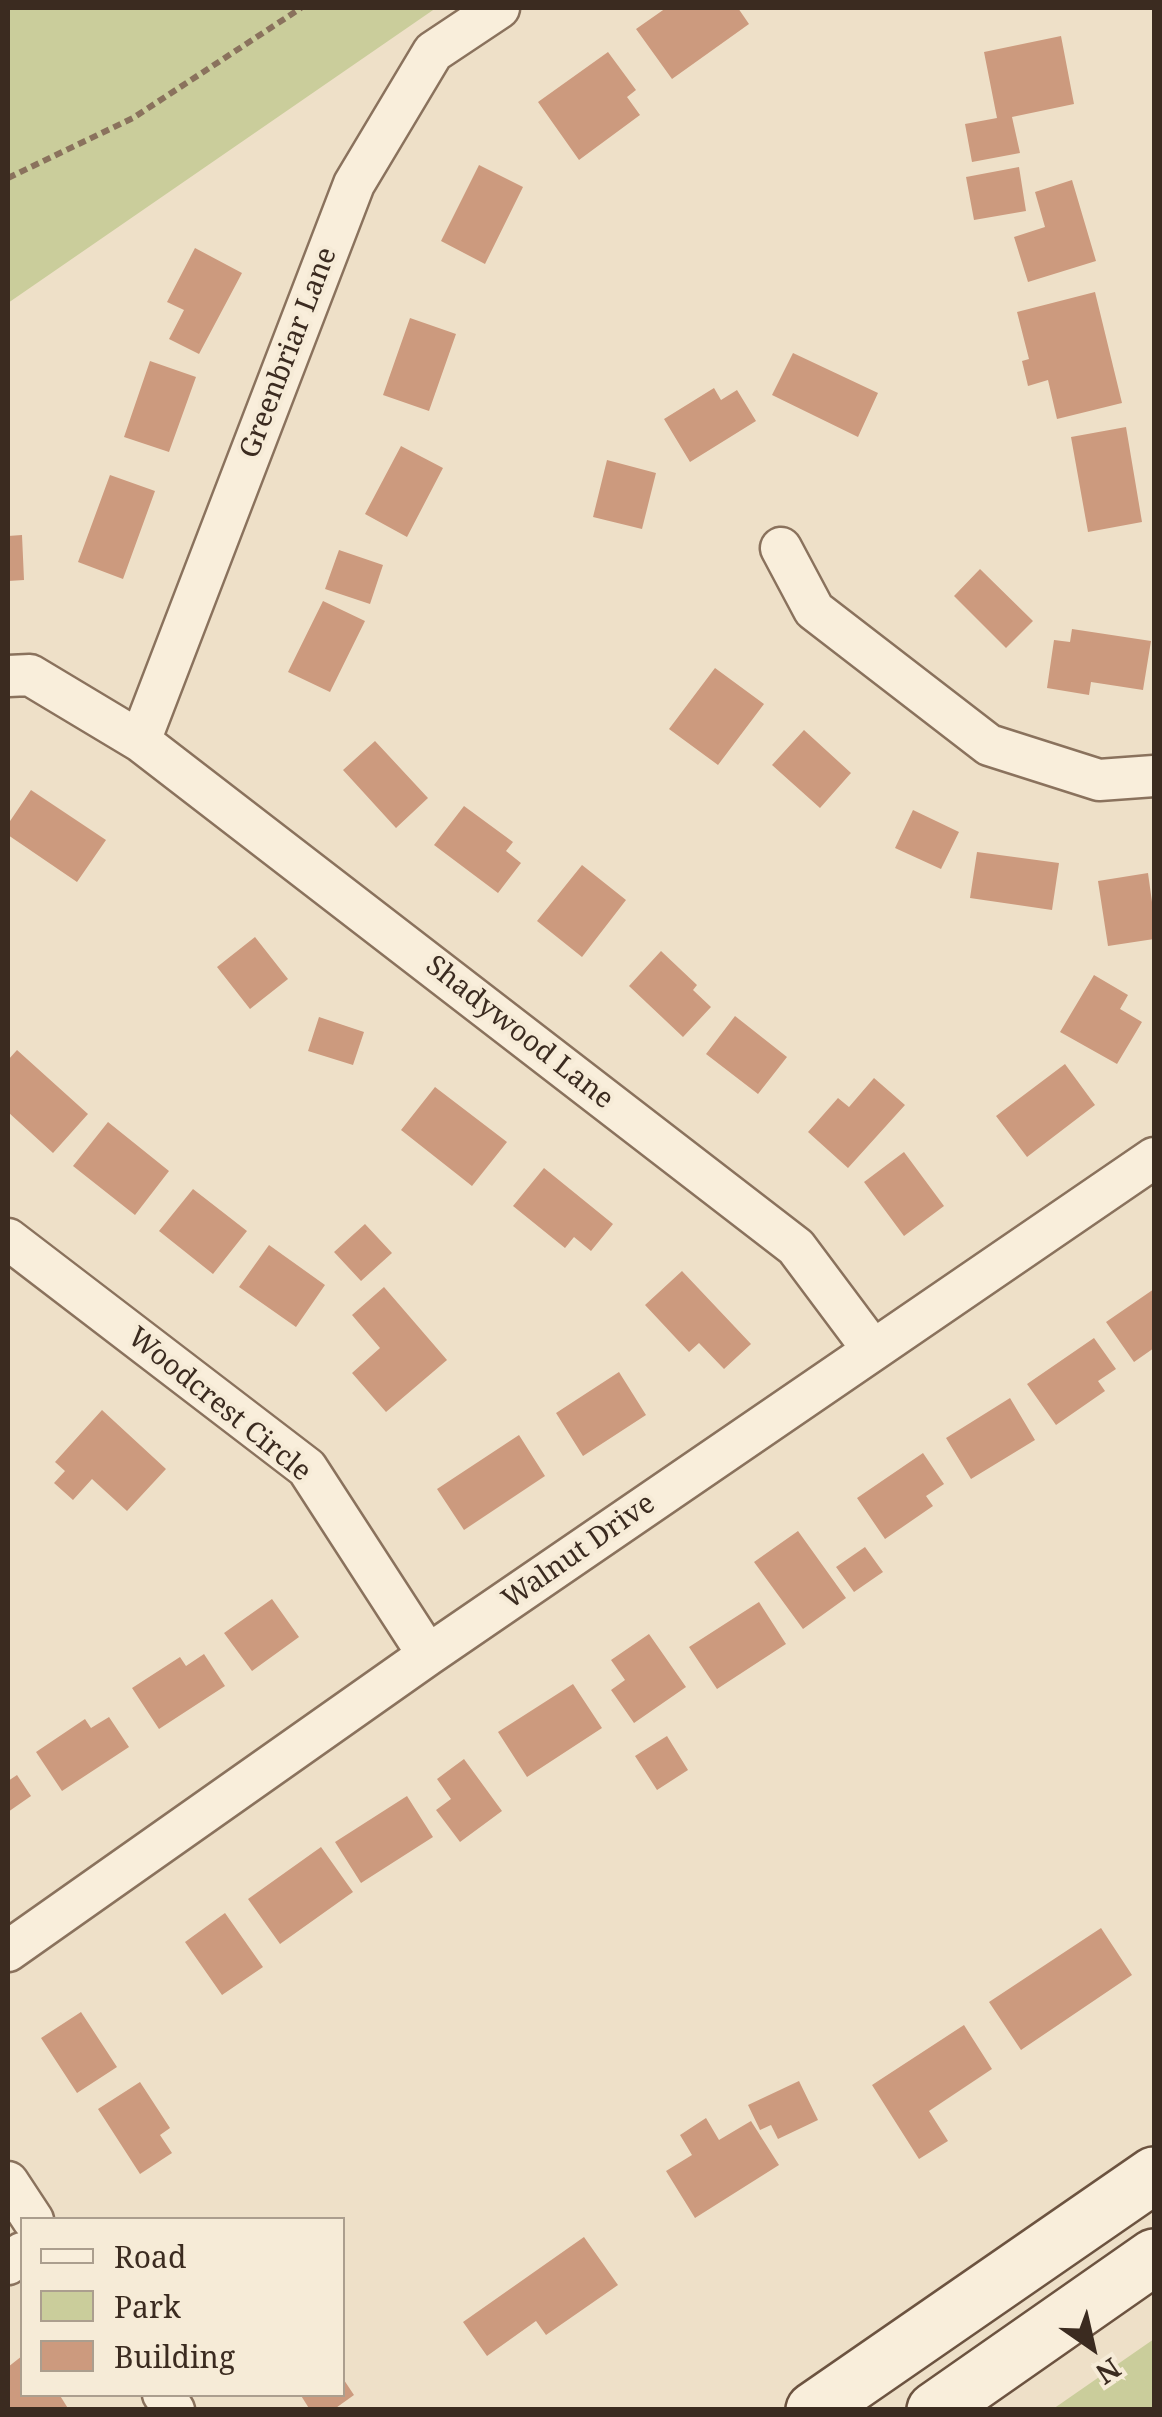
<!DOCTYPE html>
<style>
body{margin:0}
#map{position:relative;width:1162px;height:2417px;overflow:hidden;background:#eee0c8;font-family:"Noto Serif",serif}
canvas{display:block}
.frame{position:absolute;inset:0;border:10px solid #3b2b20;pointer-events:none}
.legend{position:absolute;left:20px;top:2217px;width:325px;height:180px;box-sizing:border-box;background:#f6ebd7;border:2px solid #ab9e8e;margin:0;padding:12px 18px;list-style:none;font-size:30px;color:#3b2b20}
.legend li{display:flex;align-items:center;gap:20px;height:50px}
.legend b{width:50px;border:2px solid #ab9e8e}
.north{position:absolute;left:1042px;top:2297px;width:100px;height:100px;-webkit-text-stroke:8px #f6ebd7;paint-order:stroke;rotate:146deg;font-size:28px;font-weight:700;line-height:40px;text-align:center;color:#3b2b20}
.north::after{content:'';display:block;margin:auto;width:35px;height:45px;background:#3b2b20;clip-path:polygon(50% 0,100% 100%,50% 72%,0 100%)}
</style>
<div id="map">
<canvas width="1162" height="2417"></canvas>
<div class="frame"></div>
<ul class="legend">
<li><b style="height:12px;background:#f9eedb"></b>Road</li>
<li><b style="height:28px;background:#cacd9b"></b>Park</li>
<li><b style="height:28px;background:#cc9a7e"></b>Building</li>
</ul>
<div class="north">N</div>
</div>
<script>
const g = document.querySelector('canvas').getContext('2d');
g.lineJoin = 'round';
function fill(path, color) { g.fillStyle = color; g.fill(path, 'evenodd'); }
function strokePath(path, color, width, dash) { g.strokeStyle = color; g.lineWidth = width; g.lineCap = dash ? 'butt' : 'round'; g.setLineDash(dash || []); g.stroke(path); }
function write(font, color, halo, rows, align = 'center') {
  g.font = font + ' "Noto Serif",serif'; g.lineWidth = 8; g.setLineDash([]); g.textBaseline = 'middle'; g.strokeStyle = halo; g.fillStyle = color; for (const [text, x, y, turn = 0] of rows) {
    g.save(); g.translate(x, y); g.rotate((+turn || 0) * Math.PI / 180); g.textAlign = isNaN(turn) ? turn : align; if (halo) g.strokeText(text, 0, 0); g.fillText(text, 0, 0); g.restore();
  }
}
fill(new Path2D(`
 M8,8H436L8,303Z
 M1154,2339V2409H1053Z`), '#cacd9b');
fill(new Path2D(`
 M666,8H738L749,24L672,79L636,29Z
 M1061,36L1074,104L1012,117L1020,153L972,162L965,124L997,118L984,52Z
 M608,52L636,90L627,97L640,115L579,160L538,102Z
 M479,165L523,187L485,264L441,241Z
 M1019,167L1026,211L974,220L966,177Z
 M1072,180L1096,261L1028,282L1014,237L1045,227L1035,192Z
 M195,248L242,273L199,354L169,339L184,310L167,302Z
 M1095,292L1122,403L1057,419L1048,380L1028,386L1022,361L1029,359L1017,312Z
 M410,318L456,334L429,411L383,395Z
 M793,353L878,393L858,437L772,395Z
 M150,361L196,377L169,452L124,437Z
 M714,388L721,400L737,390L756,421L690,462L664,419Z
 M1126,427L1142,522L1088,532L1071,437Z
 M401,446L443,468L407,537L365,514Z
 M607,460L656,473L642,529L593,517Z
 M110,475L155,491L123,579L78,562Z
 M22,535L24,580L8,581V536Z
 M339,550L383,565L370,604L325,589Z
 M980,569L1033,621L1006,648L954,596Z
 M323,601L365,621L330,692L288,672Z
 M1072,629L1151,641L1143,690L1091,682L1089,695L1047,688L1054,640L1070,642Z
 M715,668L764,704L718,765L669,729Z
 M804,730L851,773L820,808L772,765Z
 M375,741L428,798L396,828L343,770Z
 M31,790L106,840L77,882L8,835V824Z
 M464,806L513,842L506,851L521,863L498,893L434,845Z
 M913,810L959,832L941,869L895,848Z
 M977,852L1059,863L1052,910L970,898Z
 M582,865L626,900L582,957L537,921Z
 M1148,873L1152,902L1154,901V939L1108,946L1098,881Z
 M255,937L288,979L250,1009L217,967Z
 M661,951L697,985L693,990L711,1007L683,1037L629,986Z
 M1094,975L1128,995L1120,1009L1142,1022L1117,1064L1060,1032Z
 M735,1016L787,1057L758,1094L706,1054Z
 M319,1017L364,1032L353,1065L308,1051Z
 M17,1050L88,1114L53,1153L8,1112V1060Z
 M1065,1064L1095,1105L1027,1157L996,1116Z
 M874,1078L905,1105L848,1168L808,1132L838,1098L849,1107Z
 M435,1087L507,1142L472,1186L401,1130Z
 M108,1122L169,1171L135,1215L73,1166Z
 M904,1152L944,1206L904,1236L864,1182Z
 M544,1168L613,1224L591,1251L574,1237L565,1248L513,1206Z
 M193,1189L247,1231L213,1274L159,1231Z
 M365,1224L392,1253L361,1281L334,1252Z
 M269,1245L325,1285L296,1327L239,1287Z
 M682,1271L751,1344L724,1369L699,1343L689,1352L645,1305Z
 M384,1287L447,1360L386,1412L352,1373L380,1348L352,1315Z
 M1154,1289V1348L1134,1362L1106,1322Z
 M1094,1338L1116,1369L1098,1381L1105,1391L1056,1425L1027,1384Z
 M619,1372L646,1415L583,1456L556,1413Z
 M1010,1398L1035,1440L971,1479L946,1438Z
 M102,1410L166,1469L127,1511L92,1479L73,1500L54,1483L65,1471L55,1462Z
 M519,1435L545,1476L464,1530L437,1489Z
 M923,1453L944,1484L926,1496L933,1506L885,1539L857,1498Z
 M798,1531L846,1598L803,1629L754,1562Z
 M865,1547L883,1572L854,1592L836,1567Z
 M272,1599L299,1637L252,1671L224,1633Z
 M759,1602L786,1644L717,1689L689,1647Z
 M649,1634L686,1687L634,1723L611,1690L625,1680L611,1660Z
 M204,1654L225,1686L159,1729L132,1688L180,1657L186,1666Z
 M573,1684L602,1728L527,1777L498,1732Z
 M109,1717L129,1747L62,1791L36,1752L85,1719L91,1728Z
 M667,1736L688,1770L657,1790L635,1756Z
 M464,1759L502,1811L460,1842L436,1810L451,1799L437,1779Z
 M17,1775L31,1796L8,1812V1781Z
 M407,1796L433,1837L361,1883L335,1842Z
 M321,1847L353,1892L280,1944L248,1899Z
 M225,1913L263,1967L222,1995L185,1942Z
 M1101,1928L1132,1975L1021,2050L989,2002Z
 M81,2012L117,2067L77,2093L41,2038Z
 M964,2025L992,2069L929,2111L948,2141L919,2159L872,2085Z
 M799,2081L818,2120L778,2139L771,2125L760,2130L748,2105Z
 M140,2082L170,2128L160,2135L172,2153L140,2174L98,2109Z
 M706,2118L719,2140L751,2121L779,2165L695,2218L666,2171L692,2155L680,2135Z
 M584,2237L618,2285L546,2335L536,2321L487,2356L463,2322Z
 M22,2356V2394H59L69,2410H8V2367Z
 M342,2377L354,2395L333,2410H310L300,2394H342Z`), '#cc9a7e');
const minor = new Path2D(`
 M781,548L814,610L989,745L1099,780L1154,776
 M8,676L30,675L140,741L796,1247L873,1350
 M140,741L354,184L433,52L499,8
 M8,1239L307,1468L428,1655
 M8,1951L428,1655L1154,1158
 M8,2182L33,2220
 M8,2264L22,2253
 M163,2394L174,2410`);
const secondary = new Path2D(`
 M814,2410L1154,2175
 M935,2410L1154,2257`);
strokePath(minor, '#8a725d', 45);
strokePath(secondary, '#6c5340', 60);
strokePath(new Path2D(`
 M8,178L133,118L301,8`), '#8a725d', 6, [8, 5]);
strokePath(minor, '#f9eedb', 40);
strokePath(secondary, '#f9eedb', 55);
write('28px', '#3b2b20', '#f6ebd7', [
 ["Greenbriar Lane",289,353,-69],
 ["Shadywood Lane",519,1033,38],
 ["Woodcrest Circle",219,1405,39],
 ["Walnut Drive",579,1552,-35]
]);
</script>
